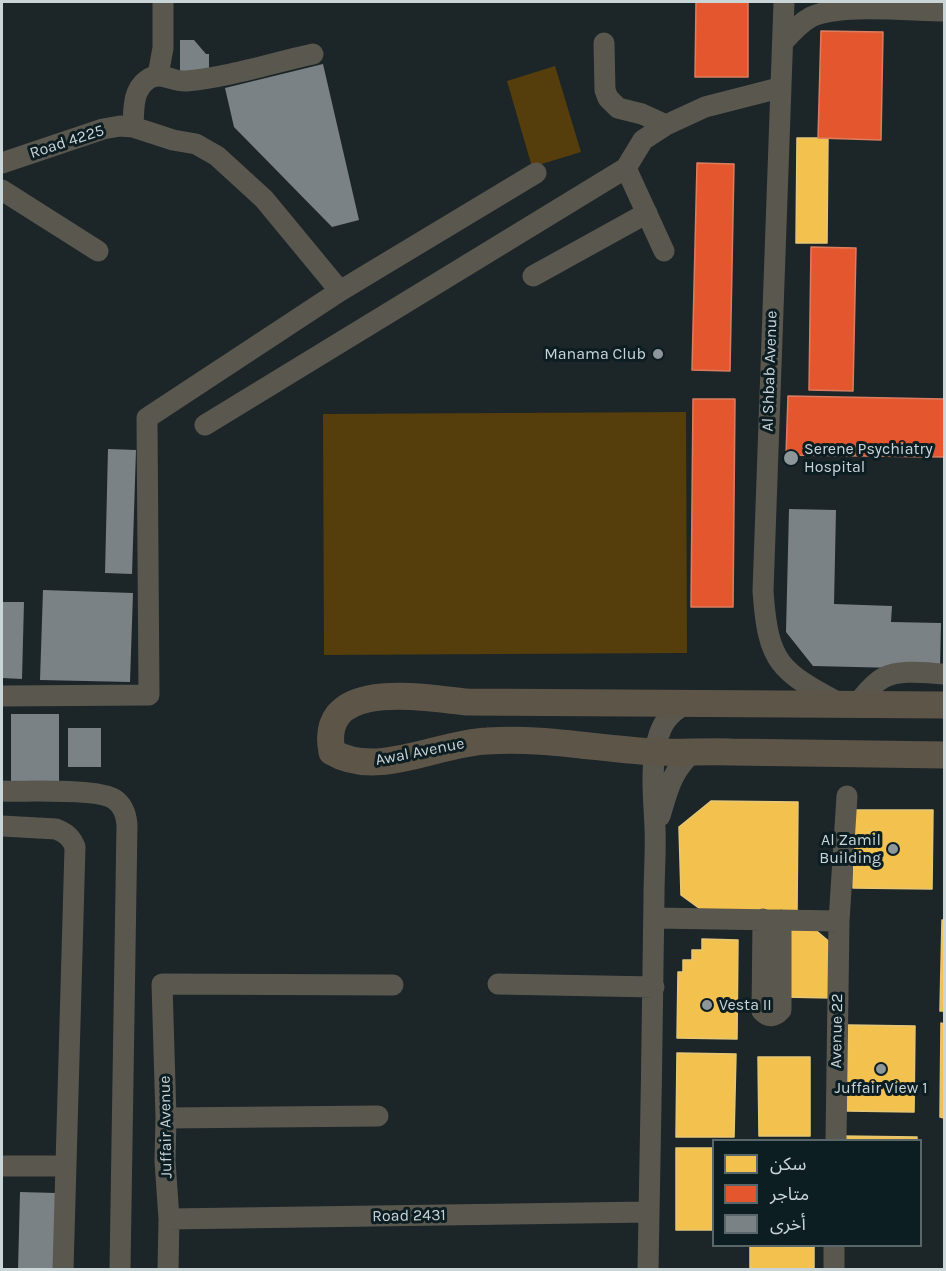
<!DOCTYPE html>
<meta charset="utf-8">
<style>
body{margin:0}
#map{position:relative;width:946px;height:1271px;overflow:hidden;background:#1c2528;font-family:Karla,"Noto Sans Arabic",sans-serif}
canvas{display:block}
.frame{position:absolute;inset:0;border:3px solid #cad5d8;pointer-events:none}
.legend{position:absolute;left:712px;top:1139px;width:210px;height:108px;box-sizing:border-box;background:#0d1e23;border:2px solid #59676b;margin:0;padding:8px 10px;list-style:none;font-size:18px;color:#cad5d8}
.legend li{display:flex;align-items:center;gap:12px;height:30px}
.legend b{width:30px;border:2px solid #59676b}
</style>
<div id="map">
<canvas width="946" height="1271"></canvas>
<div class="frame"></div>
<ul class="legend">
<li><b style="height:16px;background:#f2c14e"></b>سكن</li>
<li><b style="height:16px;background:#e4572e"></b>متاجر</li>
<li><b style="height:16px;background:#7b8286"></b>أخرى</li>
</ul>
</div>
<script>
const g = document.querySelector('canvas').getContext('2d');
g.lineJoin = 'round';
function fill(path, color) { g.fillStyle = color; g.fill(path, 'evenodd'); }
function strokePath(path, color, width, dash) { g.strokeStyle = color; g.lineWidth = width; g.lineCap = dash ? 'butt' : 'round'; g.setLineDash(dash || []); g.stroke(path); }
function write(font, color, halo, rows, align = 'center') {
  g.font = font + ' Karla,sans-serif'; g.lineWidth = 6; g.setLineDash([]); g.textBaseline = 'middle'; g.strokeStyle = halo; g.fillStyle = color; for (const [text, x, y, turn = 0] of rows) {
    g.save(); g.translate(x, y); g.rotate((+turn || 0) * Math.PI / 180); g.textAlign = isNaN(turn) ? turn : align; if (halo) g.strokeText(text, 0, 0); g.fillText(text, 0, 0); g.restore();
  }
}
fill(new Path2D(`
 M555,66L581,152L532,167L507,81Z
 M686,412L687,653L324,655L323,414Z`), '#553e0c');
const homes = new Path2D(`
 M797,138H828L827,243H796Z
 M711,801L798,802L797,913L703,911L681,895L679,827Z
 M855,810H933L932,889L853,888Z
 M942,920H944V1011H940Z
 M784,928H813L832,944L831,998L784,997Z
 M702,939L738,940L737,1039L677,1038L678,972H683V960H692V950H702Z
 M941,1023L944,1024V1118L940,1117Z
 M848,1025L915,1026L914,1112L847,1111Z
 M677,1053L736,1054L734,1137H676Z
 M758,1057H810V1136H759Z
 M841,1136L917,1137V1140H841Z
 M676,1148H714V1230H676Z
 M750,1246L814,1247V1270H750Z`);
fill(homes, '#f2c14e');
strokePath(homes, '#e6c777', 1.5);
const shops = new Path2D(`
 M696,2H748V77H695Z
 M821,31L883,32L881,140L818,138Z
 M697,163L734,164L730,371L692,370Z
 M811,247L856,248L853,391L809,390Z
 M788,396L944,399V457L786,455Z
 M693,399H735L733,607H691Z`);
fill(shops, '#e4572e');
strokePath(shops, '#dc7d61', 1.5);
fill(new Path2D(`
 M180,40H194L206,54H209V71H180Z
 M323,64L359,220L332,227L234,127L225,88Z
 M108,449L136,450L132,574L105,573Z
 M789,509L836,510L834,604L892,606L891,622L941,623L940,669L813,666L786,632Z
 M43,590L133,593L130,682L40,680Z
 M2,602H24L22,679L2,678Z
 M11,714H59V782L11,781Z
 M68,728H101V767H68Z
 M20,1192L56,1193L54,1270H18Z`), '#7b8286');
strokePath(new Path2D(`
 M784,2L763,591C768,663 779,671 841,704
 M784,41C792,32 800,23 811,17C840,3 910,11 944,11
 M604,43L605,90L608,98L618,108L642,114L666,125
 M158,75L163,48V2
 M133,127C134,110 132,91 147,80C160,70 172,82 186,81C229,77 272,63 313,54
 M2,163L103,129L120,126L133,127L173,140L196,144L217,156L264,199L340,291
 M626,168L664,251
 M2,190L98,251
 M533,276L647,213
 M205,425L626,168L643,140L666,125L705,107L779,88
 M2,696L149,695L147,418L340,291L536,173
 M856,705C864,696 872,684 883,678C900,669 926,673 944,674
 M2,791C24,792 98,788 114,799C123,805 126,814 127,824L120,1270
 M660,816C668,789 672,770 694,751
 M2,826L56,829C66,833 71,837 75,847L63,1270
 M654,918L839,921
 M763,919L762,1011C768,1018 775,1017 781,1010V920
 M498,984L654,987
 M166,1118L378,1116
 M836,1140L839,921L847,796
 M2,1166H66
 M169,1219L649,1212
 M168,1270L169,1219L165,1161L166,1118L162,984L393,985
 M648,1270C651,1145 652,1021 654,896C654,874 656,851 655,828C654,803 651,776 655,751C659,727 667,712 690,702
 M834,1270V1246`), '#5a574f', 21);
strokePath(new Path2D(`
 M944,705L467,702C424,698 317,677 332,752C377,779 438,743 487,741C543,737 598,749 654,752C680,753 706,751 731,752C802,753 873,754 944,755`), '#5d5548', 27);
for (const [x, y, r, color] of [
 [658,354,6,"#8d979a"],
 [791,458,8,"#8d979a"],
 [893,849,6,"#8d979a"],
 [707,1005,6,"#8d979a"],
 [881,1069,6,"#8d979a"]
]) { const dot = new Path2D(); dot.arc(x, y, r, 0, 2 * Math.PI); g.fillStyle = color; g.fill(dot); strokePath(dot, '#0d1e23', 2); }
write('16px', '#cad5d8', '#0d1e23', [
 ["Road 4225",67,142,-18],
 ["Al Shbab Avenue",770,371,-88],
 ["Awal Avenue",420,752,-11],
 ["Avenue 22",837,1031,-89],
 ["Juffair Avenue",166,1127,-91],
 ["Road 2431",409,1216,-1]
]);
write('16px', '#cad5d8', '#0d1e23', [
 ["Manama Club",646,354],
 ["Serene Psychiatry",804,449,"left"],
 ["Hospital",804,467,"left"],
 ["Al Zamil",881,840],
 ["Building",881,858],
 ["Vesta II",719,1005,"left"],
 ["Juffair View 1",881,1088,"center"]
], 'right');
</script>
